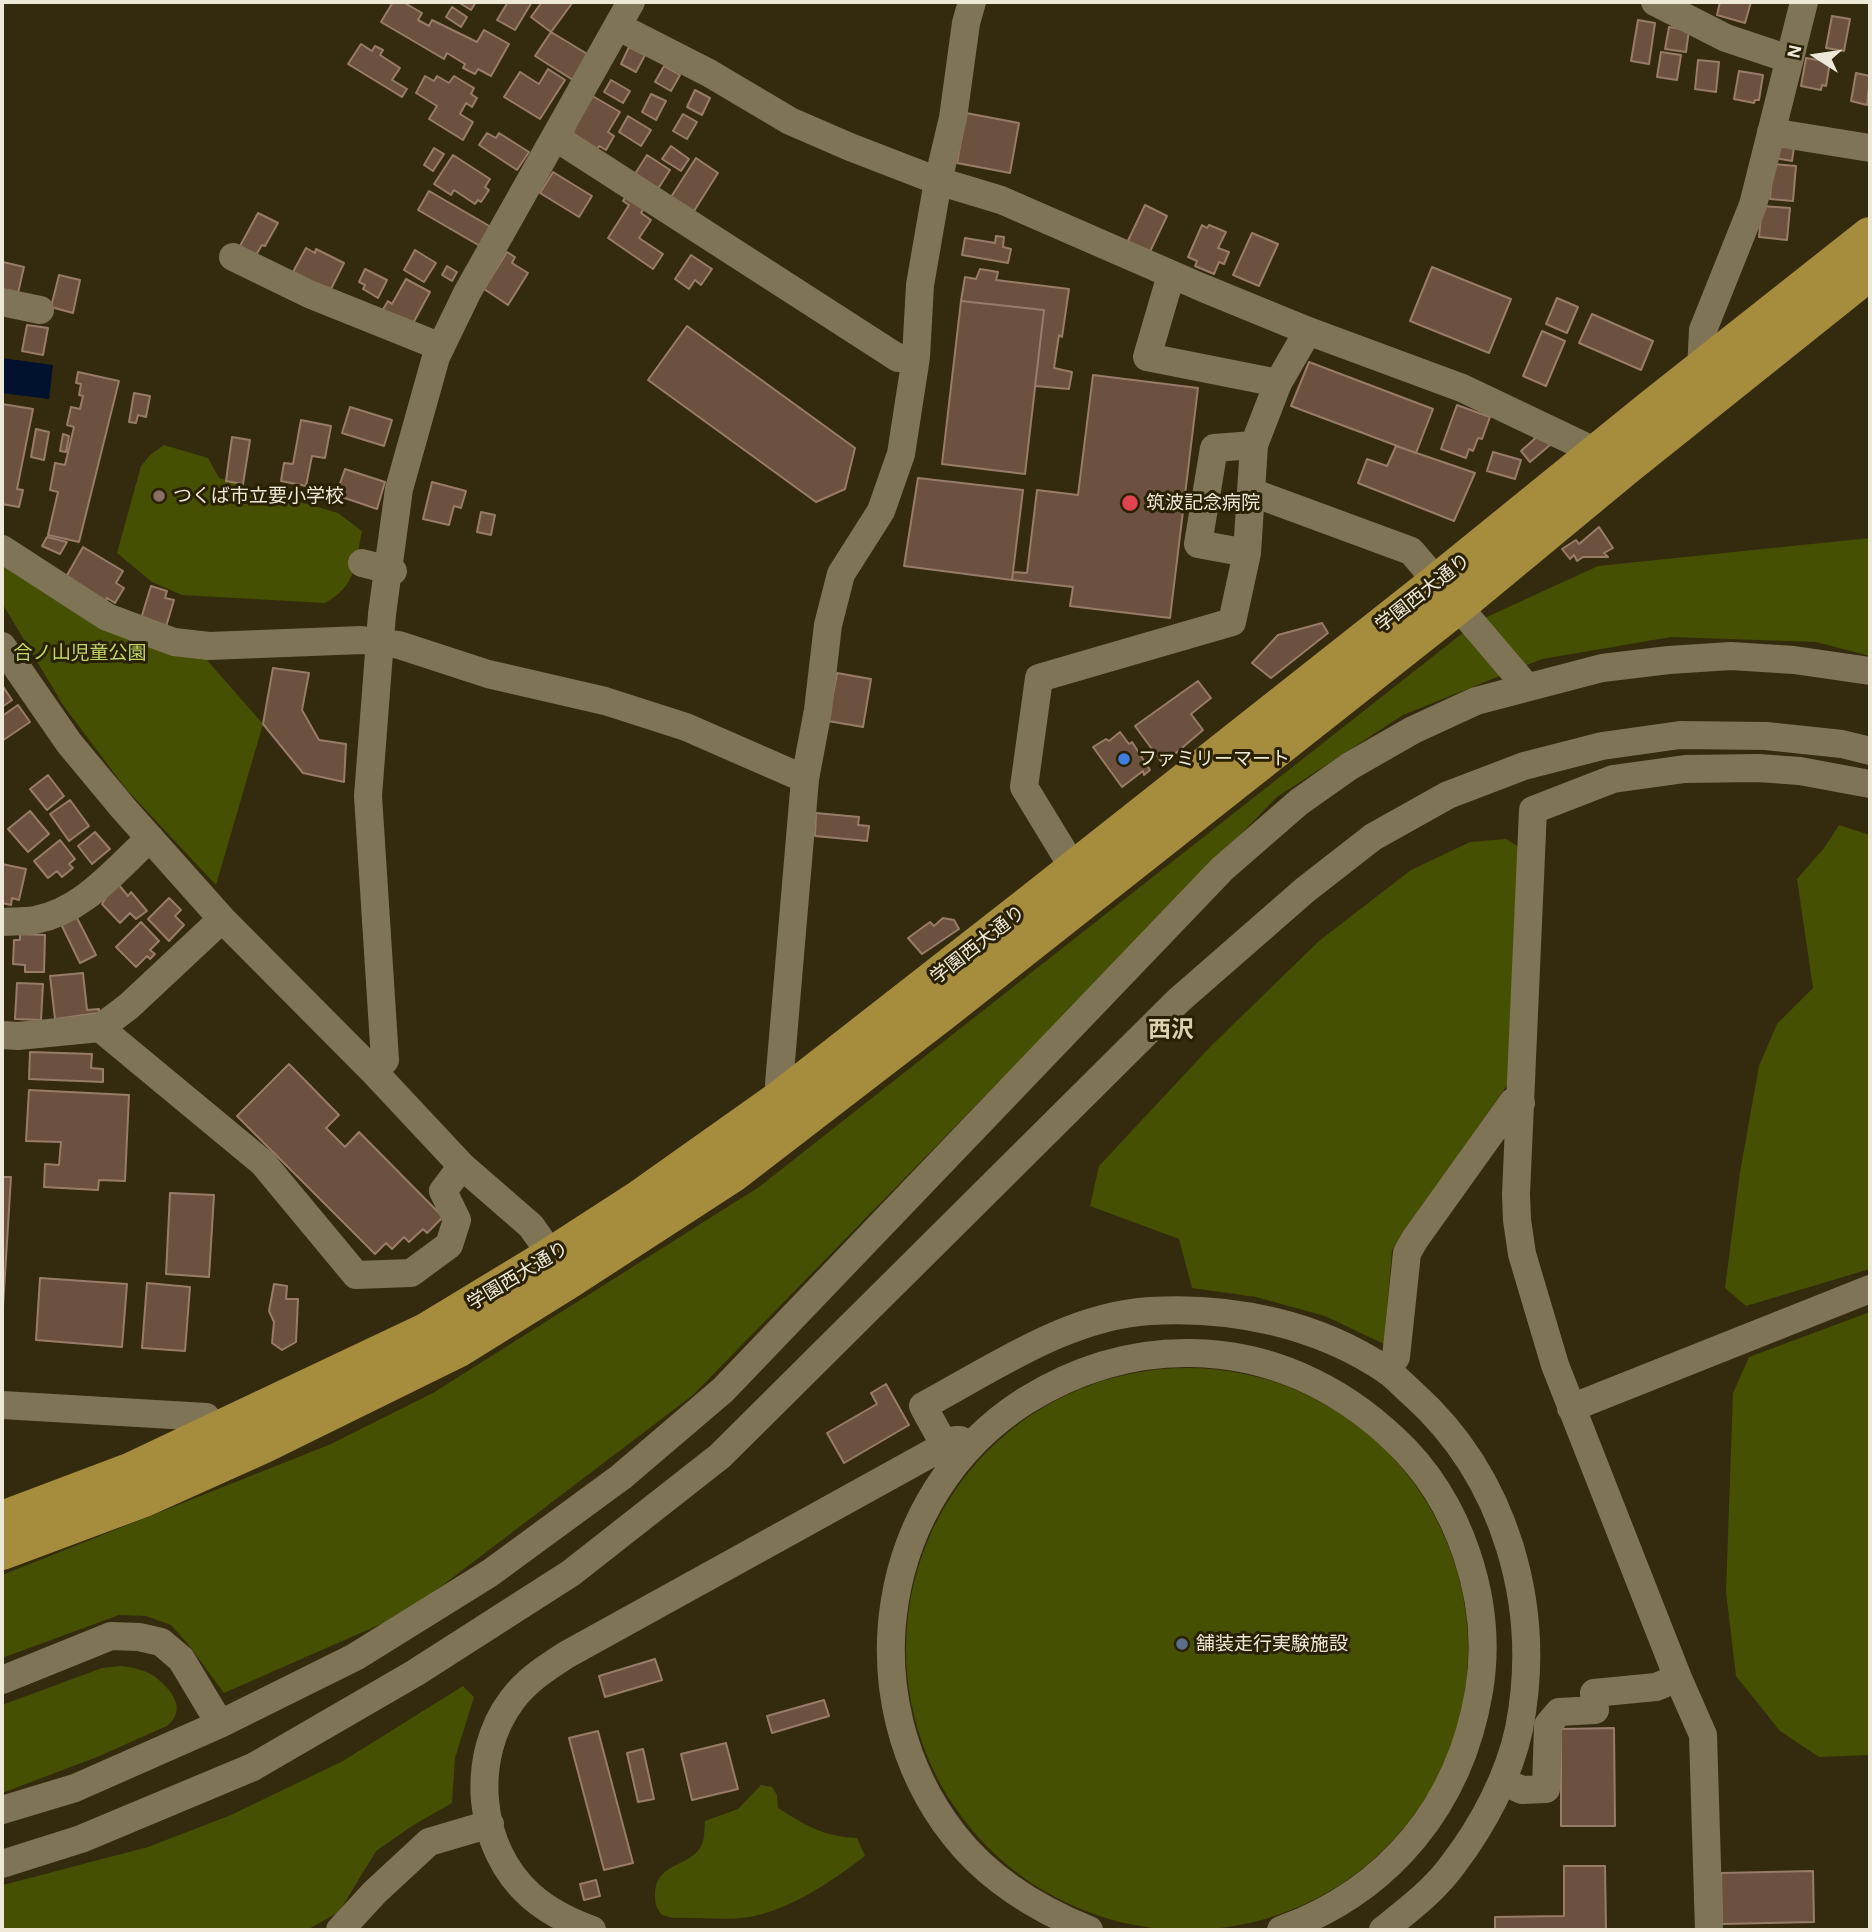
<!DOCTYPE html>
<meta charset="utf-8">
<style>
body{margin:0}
#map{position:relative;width:1872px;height:1932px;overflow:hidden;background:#342a0e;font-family:"Alegreya Sans",sans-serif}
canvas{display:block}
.frame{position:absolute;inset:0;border:4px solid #eee8d8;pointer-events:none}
.north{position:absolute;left:1781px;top:21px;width:70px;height:70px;-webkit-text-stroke:5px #2a2104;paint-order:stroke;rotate:282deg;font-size:19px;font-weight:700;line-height:28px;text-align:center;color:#eee8d8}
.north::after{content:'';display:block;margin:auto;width:24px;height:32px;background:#eee8d8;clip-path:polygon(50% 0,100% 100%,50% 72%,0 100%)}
</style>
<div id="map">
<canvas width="1872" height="1932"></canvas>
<div class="frame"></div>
<div class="north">N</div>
</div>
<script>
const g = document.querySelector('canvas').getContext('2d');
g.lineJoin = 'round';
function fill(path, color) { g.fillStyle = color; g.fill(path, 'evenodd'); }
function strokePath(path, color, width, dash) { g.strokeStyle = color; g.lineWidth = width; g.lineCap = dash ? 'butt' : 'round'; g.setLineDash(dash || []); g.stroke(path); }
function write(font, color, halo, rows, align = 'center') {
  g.font = font + ' "Alegreya Sans","Noto Sans JP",sans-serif'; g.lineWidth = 6; g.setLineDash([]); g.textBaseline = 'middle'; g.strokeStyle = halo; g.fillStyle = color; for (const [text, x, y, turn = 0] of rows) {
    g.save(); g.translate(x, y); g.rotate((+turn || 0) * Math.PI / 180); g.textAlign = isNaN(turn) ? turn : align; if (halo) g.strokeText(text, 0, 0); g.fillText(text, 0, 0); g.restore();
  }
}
fill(new Path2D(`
 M164,445L208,458L219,478L338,513L362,531C355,563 357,586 325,603L182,595L152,582L117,553L141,466L150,455Z
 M1870,538V656L1816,642L1671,637L1542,659L1403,715L1277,797L693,1395L406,1613L224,1693L187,1643L171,1625L146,1616L119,1615L2,1658V1575L331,1444L433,1393L759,1187L1478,621L1598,566Z
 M2,556L199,651L263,724L216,885L126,789L63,705L2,603Z
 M1839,825L1870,835V1269L1746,1306L1725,1288L1740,1172L1759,1066L1777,1024L1813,988L1797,879L1824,848Z
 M1506,839L1519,847L1508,1084L1392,1250L1384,1344L1325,1316L1256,1297L1192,1288L1179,1239L1090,1206L1099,1166L1211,1046L1319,941L1411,870L1470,842Z
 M1870,1312V1755L1819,1757L1780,1731L1736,1676L1726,1592L1733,1393L1749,1357Z
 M906 1649a281 281 0 1 1 562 0a281 281 0 1 1-562 0Z
 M121,1666C132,1667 145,1670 154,1676C171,1689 188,1709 167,1726L97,1757L2,1793V1705L102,1668Z
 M463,1686L474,1697L455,1758L452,1803L412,1826L376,1851L339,1912L307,1930H8L2,1926L3,1885L148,1847L231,1815L343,1761Z
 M761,1785L772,1787L777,1795L778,1808C807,1826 822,1836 857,1838L865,1856C832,1881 792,1909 750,1917C726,1921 698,1917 674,1918L662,1915C656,1907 655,1905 655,1895C655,1861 692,1868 702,1844C705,1838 704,1828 705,1821L738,1809Z`), '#455003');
fill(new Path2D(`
 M2,358L53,365L49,399L2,393Z`), '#00122e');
const building = new Path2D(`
 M393,2H403L422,13L418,20L429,26L432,20L477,42L484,30L509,44L491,76L478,69L475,74L463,68L465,64L447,53L444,59L381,22Z
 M458,2H476L471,10Z
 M508,2H532L515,30L497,20Z
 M542,2H573L551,32L531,17Z
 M1720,2H1751L1745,23L1717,15Z
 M452,7L467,17L461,27L446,17Z
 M1832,16L1850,19L1844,51L1826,48Z
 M1638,20L1655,23L1649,64L1631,61Z
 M1669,27L1689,30L1686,52L1665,49Z
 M551,32L589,55L573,80L535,56Z
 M361,44L372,51L375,46L383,50L380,55L400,68L392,80L407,89L402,97L348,64Z
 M629,47L645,55L636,72L621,64Z
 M1661,52L1681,55L1677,80L1657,77Z
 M1806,58L1830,62L1826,86L1822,85L1821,90L1801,86Z
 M1698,60L1719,62L1716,92L1695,89Z
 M664,66L680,75L671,91L655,82Z
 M548,69L565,80L540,119L504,97L520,72L539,84Z
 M1739,71L1763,75L1759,100H1755L1754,103L1734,99Z
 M1856,73L1870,76L1867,105L1851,101Z
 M425,76L434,81L437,76L449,83L454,76L474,88L471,94L477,98L472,107L466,103L460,114L473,122L463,140L429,119L437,106L416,93Z
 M611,80L630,91L623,103L604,92Z
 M695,90L710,98L702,115L687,107Z
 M589,94L620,112L608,132L614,136L606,150L599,146L596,152L571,137Z
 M651,94L666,101L656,120L642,112Z
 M966,113L1019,123L1010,173L957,163Z
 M683,114L697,122L687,139L673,131Z
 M628,116L651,130L641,146L619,132Z
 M487,133L496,138L499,133L529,152L517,170L479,145Z
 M1777,144L1794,147L1792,161L1775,158Z
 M671,146L689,159L681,171L662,159Z
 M434,148L444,154L433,171L424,165Z
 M453,155L490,179L485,187L489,190L481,202L478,200L475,204L454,190L451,195L434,184Z
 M647,155L670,170L656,192L633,177Z
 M696,158L718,173L694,211L671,197Z
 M1773,164L1796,166L1793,201L1770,199Z
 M553,172L592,196L579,217L540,193Z
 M429,191L491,227L480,246L418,210Z
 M628,193L646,205L641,213L651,220L639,238L663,254L653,269L608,238L629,205L623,201Z
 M1145,205L1167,216L1146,260L1124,249Z
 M1762,206L1790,208L1787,240L1759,237Z
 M258,213L278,223L265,246L262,245L256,255L240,246Z
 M1202,225L1207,228L1209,225L1226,232L1218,248L1229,252L1224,264L1219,262L1214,274L1195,266L1197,261L1188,257Z
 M1252,233L1278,244L1259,286L1233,275Z
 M996,236L1004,237L1003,247L1011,249L1008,263L962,255L965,238L995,243Z
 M306,248L315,253L316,249L344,263L330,291L293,272Z
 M415,250L436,263L424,282L404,270Z
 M507,252L515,257L512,263L528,273L508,305L484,289Z
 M691,255L712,269L701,285L695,280L689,289L675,279Z
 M3,262L24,267L18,293L2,289Z
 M447,266L457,272L452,281L442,275Z
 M1432,267L1511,299L1489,353L1410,321Z
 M365,269L387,280L378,298L363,289L365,285L359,282Z
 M980,269L998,272L996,280L1069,289L1062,337L1059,335L1054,368L1072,372L1069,389L1035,386L1044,310L961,301L965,277L976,279Z
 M59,275L80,280L73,313L51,307Z
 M406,279L430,292L411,327L382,311L388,301L392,304Z
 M1557,298L1578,307L1567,333L1546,324Z
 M961,301L1044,310L1025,474L942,464Z
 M1592,314L1653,341L1641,370L1579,343Z
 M27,325L48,328L43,355L22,351Z
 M687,326L855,448L845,489L816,502L648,380Z
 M1542,331L1565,341L1546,386L1523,376Z
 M1309,362L1433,409L1416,453L1291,406Z
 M78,372L119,381L79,542L48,535L58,492L50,490L55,463L65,465L74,427L67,425L71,407L80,409L83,396L79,395L81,384L76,383Z
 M1093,375L1198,388L1170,618L1070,606L1073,587L1012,580L1013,572L1027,573L1037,490L1078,495Z
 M134,393L150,396L146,417L138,415L136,423L129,422Z
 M2,404L33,409L17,489L23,490L19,507L2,504Z
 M1457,405L1490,417L1482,439L1478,438L1473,451L1469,449L1466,458L1441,449Z
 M350,407L392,420L384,446L342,433Z
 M301,420L331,426L325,458L312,456L306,486L281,481L284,463L293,464Z
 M36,429L49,432L44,460L31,457Z
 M63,434L69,436L66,452L60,451Z
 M1540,434L1550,445L1530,462L1521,451Z
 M232,437L250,440L243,484L226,481Z
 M1396,446L1475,473L1454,521L1358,483L1367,459L1387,466Z
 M1493,452L1521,460L1515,479L1487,471Z
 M345,469L385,482L377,509L336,495Z
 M918,478L1023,490L1012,580L904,566Z
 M432,482L466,491L461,508L454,506L449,525L423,519Z
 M481,512L495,515L491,535L477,532Z
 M1599,527L1613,548L1604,553L1608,557H1583L1577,561L1574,555L1570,559L1562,549L1576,540L1579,544Z
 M47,537L67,542L60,554L42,546Z
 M83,547L123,571L116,583L124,588L115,603L107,598L106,601L66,577Z
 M151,586L167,591L165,598L174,600L165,630L140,622Z
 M1322,623L1328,633L1271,678L1252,663L1278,635Z
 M273,668L309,673L302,710L319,740L346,744L344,782L303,773L263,724Z
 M837,673L871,679L863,727L828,721Z
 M1198,681L1211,698L1191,714L1203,730L1163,764L1135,726Z
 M2,685L12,700L2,707Z
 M18,705L30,722L2,741V716Z
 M1120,732L1129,744L1132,742L1150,770L1144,775L1143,771L1122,787L1093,747L1106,739L1109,741Z
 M48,775L64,796L47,810L30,789Z
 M70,800L89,826L69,841L50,814Z
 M30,811L49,834L28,852L8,829Z
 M816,813L859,817L858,825L869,826L867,841L815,836Z
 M95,832L110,849L92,864L78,846Z
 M60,840L75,859L69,864L73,868L62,877L57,871L48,878L34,861Z
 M2,864L26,869L19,900L12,898L11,905L2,903Z
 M119,885L128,896L131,892L147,911L136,919L130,913L120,923L102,904L108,894Z
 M169,898L181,910L175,916L184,925L169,941L148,919Z
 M76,916L96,955L80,963L61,924Z
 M943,918L954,920L959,929L922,954L908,938L930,922L934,926Z
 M141,922L159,941L150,950L155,954L150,959L147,956L136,967L116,947Z
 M20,934L45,935L44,972H25V965L13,964L14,940H20Z
 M83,973L87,1010L99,1009V1013L55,1019L50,976Z
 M17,983L43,984L41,1020L15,1019Z
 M30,1052L92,1054L91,1068L103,1069V1082L29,1079Z
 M289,1064L339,1115L326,1128L345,1147L359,1132L443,1217L427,1233L423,1229L409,1242L404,1237L392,1249L386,1243L375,1254L237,1116Z
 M29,1090L129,1095L125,1181L99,1180L98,1190L44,1187L45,1164L59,1165L61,1142L26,1141Z
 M2,1177H11L2,1323Z
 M170,1193L214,1195L209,1277L166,1274Z
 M40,1278L127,1284L122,1347L36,1340Z
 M147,1283L190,1287L185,1351L142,1348Z
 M274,1284L287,1286L286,1299H298L296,1342L282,1350L272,1343L274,1322L269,1311Z
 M886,1384L909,1425L844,1463L827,1433L877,1404L871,1393Z
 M655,1659L662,1680L605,1697L599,1676Z
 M824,1700L829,1716L772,1733L767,1716Z
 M1614,1728L1615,1826H1561V1729Z
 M598,1731L633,1863L604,1870L569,1738Z
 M726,1743L738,1789L692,1800L681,1754Z
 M643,1749L654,1799L638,1802L627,1753Z
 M1564,1866H1605L1606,1930H1495V1917L1564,1916Z
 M1813,1871L1814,1922L1722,1924L1721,1873Z
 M596,1880L600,1896L584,1900L580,1884Z`);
fill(building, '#6b513e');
strokePath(building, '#987c68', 2);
strokePath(new Path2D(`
 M1655,2L1726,38L1789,59
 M619,27L709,73L790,121L850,147L938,181L1001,200L1203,288L1308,331L1462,388L1611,459
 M1771,132L1870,148
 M555,137L898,358L916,357
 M233,257L309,294L441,347
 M1171,275L1147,357L1278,383L1308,331
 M2,302L40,310
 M1701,370L1703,330L1753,205L1804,2
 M1251,492L1411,551L1526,686
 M2,549L107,617L174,642L209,646L362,640L399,645L488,674L605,701L686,727L805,779
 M1247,553L1198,544L1214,448L1254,445
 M362,563L393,571
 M2,646L69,743L123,808L222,919L374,1072L462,1166L531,1226L562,1270
 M1074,869L1024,787L1039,678L1232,622L1247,553L1254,445L1278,383
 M2,922C12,921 24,922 35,920C83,911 115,870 150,838
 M100,1028L263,1163L356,1275L411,1273L449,1245L457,1220L443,1191L462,1166
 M2,1035L18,1036L100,1028L129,1006L222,919
 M374,1072L385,1060L368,796L382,614L399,489L436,357L467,293L631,2
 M782,1098L779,1084L805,779L818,710L828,625L841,574L881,511L901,454L916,357L920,285L938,181L953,118L966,23L972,2
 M1387,1371L1396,1357L1407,1253L1415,1239L1513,1102L1521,1103
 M2,1405L206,1417L216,1433
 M1571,1408L1870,1289
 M945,1446L923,1406C994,1368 1068,1316 1150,1311C1232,1306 1318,1324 1386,1370C1396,1377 1404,1386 1412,1393C1506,1477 1543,1607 1519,1729C1509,1776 1483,1825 1454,1863C1435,1890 1408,1910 1383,1930
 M2,1680L111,1636L139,1637L161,1642L181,1659L220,1724
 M1502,1781L1522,1790L1546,1789L1548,1725L1559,1712L1595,1710L1594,1693L1656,1687L1678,1678
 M2,1810L75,1788L220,1724L355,1657L490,1573L621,1477L723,1390L1222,869L1299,802L1350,766L1413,730L1476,701L1602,668L1669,660L1731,656L1794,660L1870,671
 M2,1864L81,1839L253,1767L415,1673L571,1573L720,1456L1179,1000L1305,890L1373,837L1448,795L1524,766L1602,746L1680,735L1766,736L1842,744L1870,751
 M340,1930L375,1892L429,1842L490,1824
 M592,1930C570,1922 549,1912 531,1896C477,1849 469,1757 512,1700C527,1680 546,1668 566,1655L955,1440H960
 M1089,1930C1037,1909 989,1880 954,1835C848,1699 878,1495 1025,1401C1075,1370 1132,1352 1191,1353C1269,1354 1338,1386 1394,1439C1460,1500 1494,1602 1479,1691C1460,1805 1389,1891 1281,1930
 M1709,1930L1703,1735L1678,1678L1555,1365L1522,1254L1517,1220L1516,1194L1533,810L1613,779L1685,769L1758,768L1800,771L1870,784`), '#7f7456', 28);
strokePath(new Path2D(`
 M2,1520L132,1471L426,1332L553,1255L638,1200L782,1098L1024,909L1438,582L1651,409L1870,236
 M2,1551L144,1498L262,1445L457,1349L568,1280L733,1173L941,1013L1458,605L1626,466L1870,271`), '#a68d3d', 38);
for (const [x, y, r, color] of [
 [159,496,7,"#8d6e63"],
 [1130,503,9,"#e0444e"],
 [1124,759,7,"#3f7fe0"],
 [1182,1644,7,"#5c6f8a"]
]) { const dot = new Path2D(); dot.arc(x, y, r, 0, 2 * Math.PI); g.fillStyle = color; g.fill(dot); strokePath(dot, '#2a2104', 2.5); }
write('19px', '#eee8d8', '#2a2104', [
 ["つくば市立要小学校",173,496],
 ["筑波記念病院",1146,503],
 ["ファミリーマート",1138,759],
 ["舗装走行実験施設",1196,1644]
], 'left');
write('19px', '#eee8d8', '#2a2104', [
 ["学園西大通り",1423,593,-38],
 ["学園西大通り",978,945,-38],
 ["学園西大通り",518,1276,-31]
]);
write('19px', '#c2d669', '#2a2104', [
 ["合ノ山児童公園",80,653]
]);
write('bold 23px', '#dcd1b0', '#2a2104', [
 ["西沢",1171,1030]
]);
</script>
